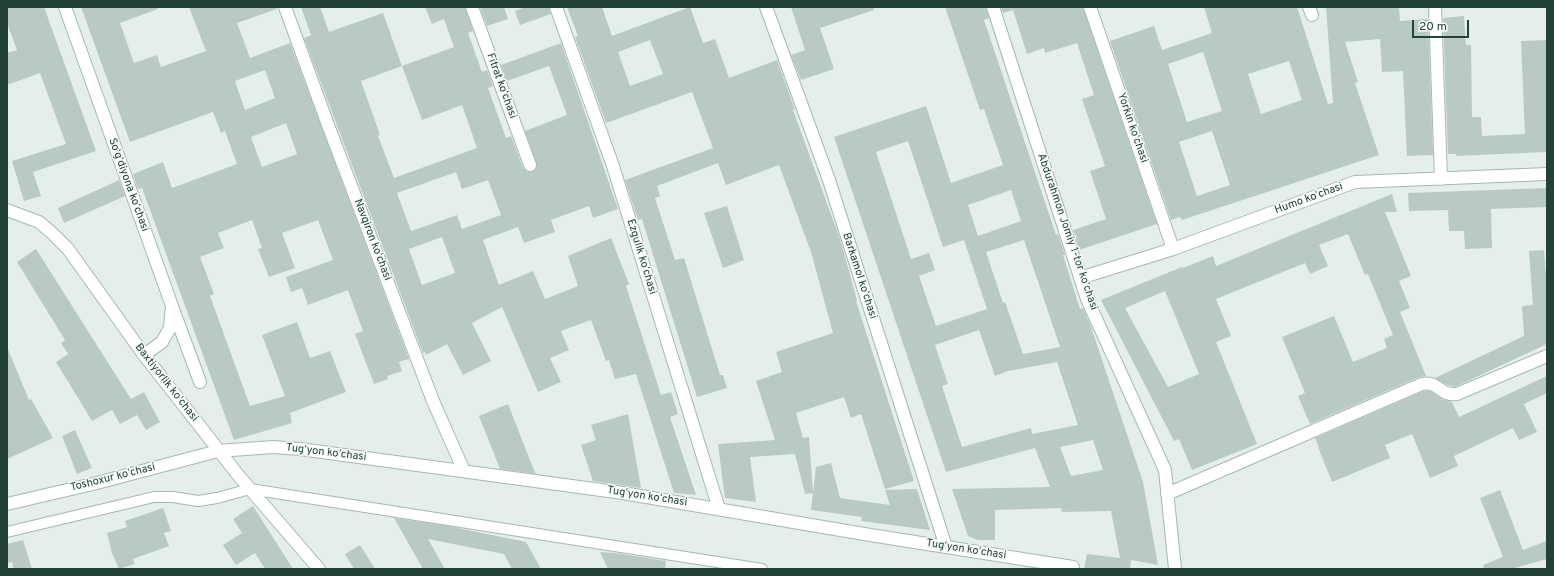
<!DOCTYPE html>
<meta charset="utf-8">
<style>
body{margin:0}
#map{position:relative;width:1554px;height:576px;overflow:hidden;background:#e4efea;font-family:Overpass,sans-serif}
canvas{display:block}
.frame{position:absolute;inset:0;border:8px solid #224239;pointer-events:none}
.scale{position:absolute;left:1412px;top:20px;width:57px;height:18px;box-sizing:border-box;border:2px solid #224239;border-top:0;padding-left:5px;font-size:12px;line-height:14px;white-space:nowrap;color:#224239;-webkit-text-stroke:3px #f6fbf8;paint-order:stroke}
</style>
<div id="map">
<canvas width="1554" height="576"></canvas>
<div class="frame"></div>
<div class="scale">20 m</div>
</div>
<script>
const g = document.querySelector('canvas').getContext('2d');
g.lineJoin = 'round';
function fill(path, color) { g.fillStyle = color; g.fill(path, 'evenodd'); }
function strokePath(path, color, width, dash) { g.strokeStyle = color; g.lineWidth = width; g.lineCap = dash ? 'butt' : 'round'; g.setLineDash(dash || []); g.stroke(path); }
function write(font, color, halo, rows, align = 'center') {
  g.font = font + ' Overpass,sans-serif'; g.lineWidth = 3; g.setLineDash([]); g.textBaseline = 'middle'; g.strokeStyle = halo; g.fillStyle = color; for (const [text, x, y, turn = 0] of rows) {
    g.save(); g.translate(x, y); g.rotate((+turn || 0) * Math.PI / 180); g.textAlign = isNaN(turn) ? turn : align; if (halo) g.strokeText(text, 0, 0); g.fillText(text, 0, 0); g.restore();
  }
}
fill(new Path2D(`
 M7,7H44L96,151L33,172L41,196L24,201L12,161L66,144L40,73L7,85V53L17,50L7,23Z
 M81,7H157L158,9L120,23L134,63L157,55L161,67L206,51L189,7H276L277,9L237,23L250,58L290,43L409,359L399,362L402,371L387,376L388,379L374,384L355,334L363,331L348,290L308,305L302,288L291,292L286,277L333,260L318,220L282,233L295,268L269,277L258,249L262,248L252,220L218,233L224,248L200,257L214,294L210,296L250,406L285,396L262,335L297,322L310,358L330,351L346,392L290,413L292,423L234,440L142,188L138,189L133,174L163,162L172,188L237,164L225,131L221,133L213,112L130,142ZM265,70L275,98L245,110L235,81ZM286,123L297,154L262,167L251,137Z
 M301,7H320L329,32L383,13L402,66L454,47L444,19L432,24L425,7H465L473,31L468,33L482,72L487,70L493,86L488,88L506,138L511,136L523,168L529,172L535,170L537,166L525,131L567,115L549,66L507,81L501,65L561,43L618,209L593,218L589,206L551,220L555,232L524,243L518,227L483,240L499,285L533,271L545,299L578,286L568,256L611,238L629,284L626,286L661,395L671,392L678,414L670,417L696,495L674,493L636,374L615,379L609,360L606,361L591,320L561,331L569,350L550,358L561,382L538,392L502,307L472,323L491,361L463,375L447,344L426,355L425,352L423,353L304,38L311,35ZM402,66L422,120L462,105L477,148L394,178L378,136L380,135L361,81ZM456,172L462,189L488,180L501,215L462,229L457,215L411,231L397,193ZM442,237L455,273L422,285L409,249Z
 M480,7H504L508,19L487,26Z
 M525,7H549L551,14L520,25L515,11Z
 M567,7H602L612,36L690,7L703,43L715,39L729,78L777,60L795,110H793L840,239L857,300L856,301L914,481L885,489L861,414L851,418L844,397L796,413L803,438L809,437L813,493L805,494L795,454L750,457L756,502L725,498L718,444L775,440L756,381L782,372L776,352L833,333L811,252L779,165L726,185L718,163L657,186L660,196L655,198L675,260L684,258L720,375H723L727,388L697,397L642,219L638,220L625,180L713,148L692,92L606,123L575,37L578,36ZM650,40L663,74L630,86L618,52Z
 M791,7H873L874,10L820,28L834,69L801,80L791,55L805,50Z
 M945,7H986L989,18L984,20L1056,235L1058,234L1065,255H1063L1080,309L1083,308L1090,324L1143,482L1158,565L1131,560L1130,569H1084L1087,554L1120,558L1111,511L1062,512L1061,508L995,510V540H978L968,536L952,489L1050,487L1035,448L946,472L834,137L926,106L951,183L1003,165L984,109L980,110ZM908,141L943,247L964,240L987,309L936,326L919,276L935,270L929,253L911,259L876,152ZM1011,190L1021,221L978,236L968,205ZM1024,240L1060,347L1023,354L1005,302L1003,303L986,252ZM979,330L995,376L1008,371L1057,362L1078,425L1032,434L1031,428L962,447L942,386L948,384L935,345ZM1093,440L1103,470L1071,476L1060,447Z
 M1001,7H1083L1157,224L1079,250L1073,230L1106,219L1090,171L1105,166L1082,99L1094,95L1077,43L1045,53L1044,48L1027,54L1013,10L1003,13Z
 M1204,7H1297L1328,104L1333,103L1326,7H1399L1400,21L1428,19L1433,155L1407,156L1403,71L1382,72L1380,39L1345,42L1358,82L1355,83L1379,155L1182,220L1180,217L1171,220L1110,41L1154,26L1162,50L1212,33ZM1203,52L1222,111L1187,122L1168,64ZM1289,61L1302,100L1261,114L1248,74ZM1212,131L1230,185L1197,196L1179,142Z
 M1464,16L1466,45H1471L1472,117H1481L1482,136L1525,134L1521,41L1547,40V152L1456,156V154H1448L1443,18Z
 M119,180L125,196L64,223L58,208Z
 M1547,188V207L1491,209L1492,248L1465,249L1464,231H1449L1448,210L1409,211L1408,193Z
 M1392,194L1397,212H1385L1411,276L1399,281L1410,308L1400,312L1426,376L1419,377L1310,424L1298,396L1305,393L1282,337L1334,316L1353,362L1387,348L1384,339L1393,335L1368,274L1365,275L1348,234L1319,245L1328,266L1310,274L1305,263L1216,299L1231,336L1216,342L1257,444L1192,470L1179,439L1174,441L1101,300L1182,267L1183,268L1213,256L1216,266ZM1165,291L1199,374L1168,387L1125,308Z
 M727,206L744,260L723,268L704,213Z
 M36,249L131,399L144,392L160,422L146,430L137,415L120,424L112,410L92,421L56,362L68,354L61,343L65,340L17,262Z
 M1544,250L1546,277H1547V344L1455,387L1450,386L1435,378L1524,336L1522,306L1533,305L1529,251Z
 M7,347L29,400L31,399L53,438L7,459Z
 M1547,376V393L1524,404L1537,432L1519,440L1513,428L1454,456L1458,466L1430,478L1412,434L1385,445L1390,458L1332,482L1318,447H1319L1315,438L1424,391H1430L1444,400L1452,402L1459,417Z
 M508,404L535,473L536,474L500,469L479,416Z
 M628,414L641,488L593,481L581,445L596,440L591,425Z
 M75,430L92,468L77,474L62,436Z
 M831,463L840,498L890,505L885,490L917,489L930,530L861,521L862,517L811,510L816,467Z
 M1500,490L1523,550L1547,541V559L1511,569H1484L1483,565L1503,557L1480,498Z
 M253,506L293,569H265L255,553L236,565L223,545L242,533L233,519Z
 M163,508L171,531L164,533L169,546L133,559L135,564L119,569L112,553L107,533L127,527L125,521Z
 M394,518L448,526L526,542L541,569H512L504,554L428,539L445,569H423Z
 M23,540L32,569H14L12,562L7,563V544Z
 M360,545L375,569H354L345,554Z
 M600,552L615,553L666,561L665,569H608Z`), '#b9cac3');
const service = new Path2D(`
 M7,532L154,497H173L198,501L217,498L250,489L762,569`);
const minor = new Path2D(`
 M65,7L172,306L170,328L162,342L144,355
 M285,7L328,125L433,401L464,471
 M472,7L530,165
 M556,7L613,166L719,509
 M766,7L829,180L946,547
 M993,7L1087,299L1165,470L1175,569
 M1090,7L1173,249
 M1309,7L1312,15
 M1435,7L1441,179
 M7,210L39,222L52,233L68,249L144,355L206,434L238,475L319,569
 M1080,278L1173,249L1355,182L1547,174
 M173,309L200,382
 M1167,494L1422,384C1438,380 1441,397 1457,394L1547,356
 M7,504L93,484L218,451L273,447L300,449L623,493L864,534L1073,567`);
strokePath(service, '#a6b8b1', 12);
strokePath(minor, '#a6b8b1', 14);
strokePath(service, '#fff', 10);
strokePath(minor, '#fff', 12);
write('11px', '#224239', '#f6fbf8', [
 ["Fitrat koʻchasi",501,86,70],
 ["Yorkin koʻchasi",1132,128,71],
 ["Soʻgʻdiyona koʻchasi",128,185,70],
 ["Humo koʻchasi",1309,199,-20],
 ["Abdurahmon Jomiy 1-tor koʻchasi",1067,232,71],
 ["Navqiron koʻchasi",372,240,69],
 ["Ezgulik koʻchasi",641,257,73],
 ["Barkamol koʻchasi",859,276,72],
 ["Baxtiyorlik koʻchasi",166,383,52],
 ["Tugʻyon koʻchasi",326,453,7],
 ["Toshoxur koʻchasi",113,478,-14],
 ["Tugʻyon koʻchasi",647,497,9],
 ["Tugʻyon koʻchasi",966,550,9]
]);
</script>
